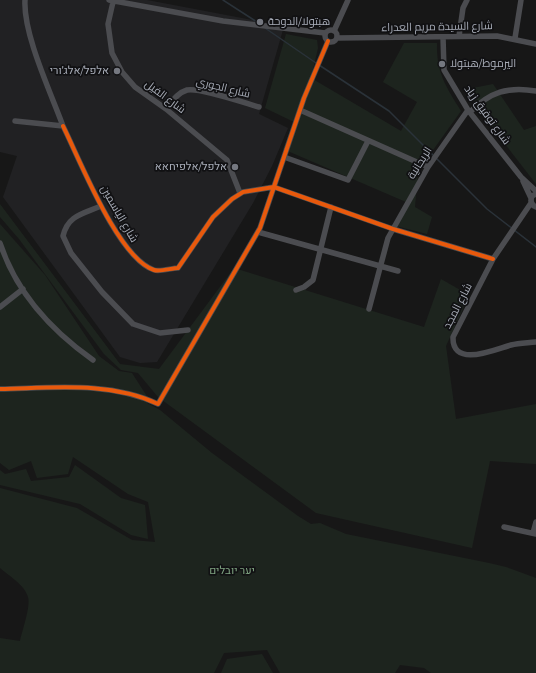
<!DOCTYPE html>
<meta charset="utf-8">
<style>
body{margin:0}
canvas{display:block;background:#171717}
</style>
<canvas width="536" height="673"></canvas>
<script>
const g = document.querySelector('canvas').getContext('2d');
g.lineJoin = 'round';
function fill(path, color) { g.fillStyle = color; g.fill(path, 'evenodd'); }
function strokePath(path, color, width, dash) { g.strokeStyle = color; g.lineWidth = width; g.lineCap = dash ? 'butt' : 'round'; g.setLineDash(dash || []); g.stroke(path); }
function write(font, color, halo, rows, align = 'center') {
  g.font = font + ' "PT Sans Narrow",Cairo,Heebo,sans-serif'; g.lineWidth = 3.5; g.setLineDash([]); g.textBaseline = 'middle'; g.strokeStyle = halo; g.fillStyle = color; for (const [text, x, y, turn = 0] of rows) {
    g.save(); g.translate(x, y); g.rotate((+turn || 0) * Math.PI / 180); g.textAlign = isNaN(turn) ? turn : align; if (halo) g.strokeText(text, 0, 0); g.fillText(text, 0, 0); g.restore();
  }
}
fill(new Path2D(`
 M0,0H147L284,26L259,114L288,128L272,166L253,203L157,362L140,363L120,357L3,197L17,156L0,152Z`), '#212123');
fill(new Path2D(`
 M286,34L317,40L318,48L311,78L401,131L417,102L383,82L404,43H437C436,72 446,87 461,111L418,171L415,207L432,217L427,234L396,226L406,202L283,149L294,122L265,108Z
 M493,84L524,130L536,126V184L474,104L473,88Z
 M0,204L120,364L159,369L234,268L424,327L441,279L469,295L446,346L456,419L536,404V464L490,461L472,548L316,513L158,397L138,373L121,370L104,354L19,239L0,217Z
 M0,224L45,275L99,356L119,371L132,373L148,398L147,403L160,410L212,453L298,516L311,524L320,523L346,534L489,563L506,567L536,578V673H431L424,668L400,665L395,673H280L267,650L224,653L214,673H0V638L20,641C22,631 31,606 28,597C25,585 9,576 0,568V488L77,508L132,540L155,542L148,502L128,494L73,457L68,474L37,478L31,461L9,470L0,463Z
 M75,465L121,498L145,505L148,539L131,535L80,504L0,485V470L5,474L26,469L31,481L69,477Z
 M262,654L273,673H221L227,659Z`), '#1d241e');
strokePath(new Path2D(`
 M223,0L257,22
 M265,28L316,63
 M319,65L389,111L433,155
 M436,158L487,209L536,247`), '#2a3239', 1.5);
strokePath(new Path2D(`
 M109,0L223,21L325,33
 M113,2L108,24L112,53L122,72L135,87L166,109L227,160L240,193
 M325 36a6 6 0 1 1 12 0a6 6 0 1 1-12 0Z
 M334,31L348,0
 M459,36L463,8L467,0
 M443,37L444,70L468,110L521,177L536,191
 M337,38L497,36L536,44
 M515,38L521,0
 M166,109C172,102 177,93 187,90C199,87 245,103 259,107
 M300,110L428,167
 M470,112C490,92 508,86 536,91
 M15,121L63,126C51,93 23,34 25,0
 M63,126C80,160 118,258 154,270C160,272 172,268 178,268L213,217L232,199L243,192L274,187L393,229L493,259
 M284,157L348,180L368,141
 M523,181L531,198
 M536,194L532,196C530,201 531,205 536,207
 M531,203L493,259L453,337C452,369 496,349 511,345C519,343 528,343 536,342
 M101,206C83,214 68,215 63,236L71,253L102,292L133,324L160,333L188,330
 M258,232L398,271
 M0,243C16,292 52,331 93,360
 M296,290L304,287L313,280L331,207
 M0,307L23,289
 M369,309L388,238L428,167L468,110
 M0,389C52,388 110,381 158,404L260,228L304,98L328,41
 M504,527L536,534
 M533,533L536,522`), '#4b4c50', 5.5);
strokePath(new Path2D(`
 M63,126C80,160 118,258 154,270C160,272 172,268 178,268L213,217L232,199L243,192L274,187L393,229L493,259
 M0,389C52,388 110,381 158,404L260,228L304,98L328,41`), '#e8590c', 4);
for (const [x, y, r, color] of [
 [260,22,4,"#757880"],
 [442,64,4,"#757880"],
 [117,71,4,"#757880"],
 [235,167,4,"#757880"]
]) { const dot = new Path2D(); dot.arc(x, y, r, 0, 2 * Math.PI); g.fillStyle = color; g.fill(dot); strokePath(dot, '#111113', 1.5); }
write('11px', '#a8adb8', '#111113', [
 ["هبتولا/الدوحة",268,22],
 ["اليرموط/هبتولا",450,64],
 ["אלפל/אלג׳ורי",109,71,"right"],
 ["אלפל/אלפיחאא",227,167,"right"]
], 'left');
write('11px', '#a8adb8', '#111113', [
 ["شارع السيدة مريم العدراء",437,27,-1],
 ["شارع الجوري",223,88,14],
 ["شارع الفيل",165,97,37],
 ["شارع توفيق زياد",487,115,54],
 ["الريحانية",420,163,-58],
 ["شارع الياسمين",119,214,60],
 ["شارع المجد",458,306,-63]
]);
write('11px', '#7fa381', '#111113', [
 ["יער יובלים",232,571]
]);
</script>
